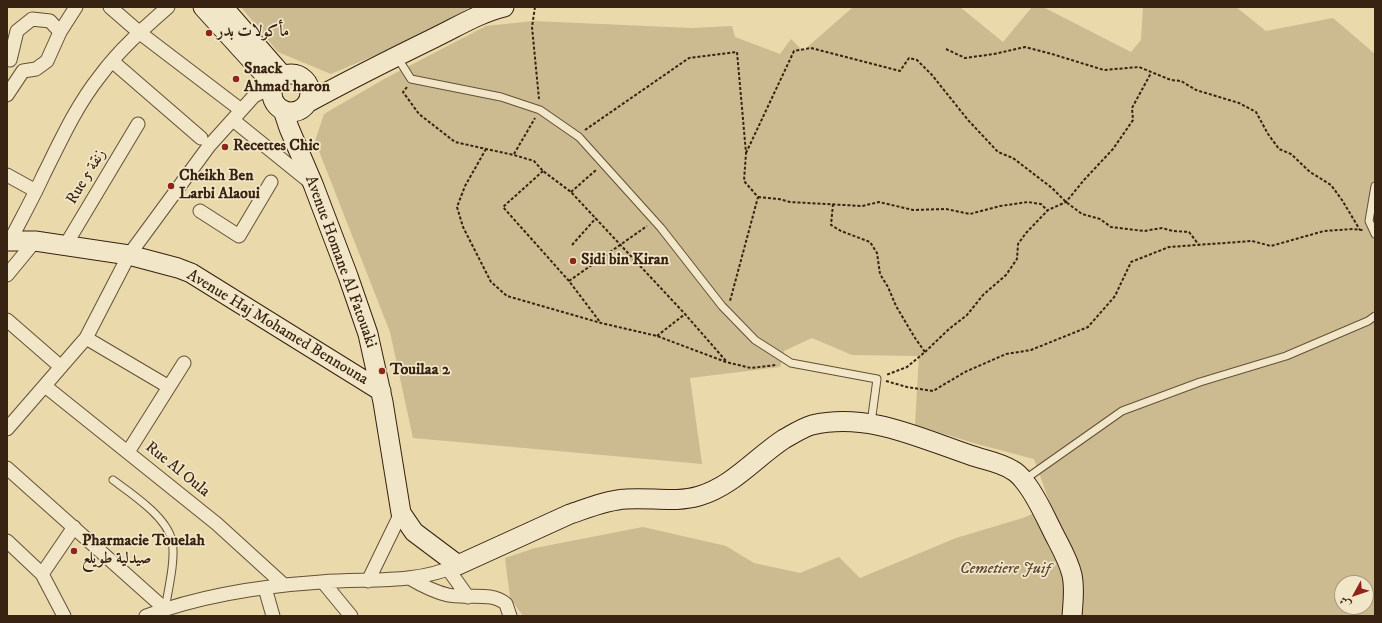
<!DOCTYPE html>
<meta charset="utf-8">
<style>
body{margin:0}
#map{position:relative;width:1382px;height:623px;overflow:hidden;background:#ead9aa;font-family:"IM FELL DW Pica",Amiri,serif}
canvas{display:block}
.frame{position:absolute;inset:0;border:8px solid #382211;pointer-events:none}
.north{position:absolute;left:1334px;top:575px;width:40px;height:40px;box-sizing:border-box;background:#f1e6c8;border:1px solid #a7987f;border-radius:50%;rotate:230deg;font-size:11px;font-weight:700;line-height:16px;text-align:center;color:#382211}
.north::after{content:'';display:block;margin:auto;width:14px;height:18px;background:#8f2418;clip-path:polygon(50% 0,100% 100%,50% 72%,0 100%)}
</style>
<div id="map">
<canvas width="1382" height="623"></canvas>
<div class="frame"></div>
<div class="north">ش</div>
</div>
<script>
const g = document.querySelector('canvas').getContext('2d');
g.lineJoin = 'round';
function fill(path, color) { g.fillStyle = color; g.fill(path, 'evenodd'); }
function strokePath(path, color, width, dash) { g.strokeStyle = color; g.lineWidth = width; g.lineCap = dash ? 'butt' : 'round'; g.setLineDash(dash || []); g.stroke(path); }
function write(font, color, halo, rows, align = 'center') {
  g.font = font + ' "IM FELL DW Pica",Amiri,serif'; g.lineWidth = 3.5; g.setLineDash([]); g.textBaseline = 'middle'; g.strokeStyle = halo; g.fillStyle = color; for (const [text, x, y, turn = 0] of rows) {
    g.save(); g.translate(x, y); g.rotate((+turn || 0) * Math.PI / 180); g.textAlign = isNaN(turn) ? turn : align; if (halo) g.strokeText(text, 0, 0); g.fillText(text, 0, 0); g.restore();
  }
}
fill(new Path2D(`
 M241,7H470L434,30L331,74L278,52Z
 M853,7H960L1003,42L1032,7H1043L1131,52L1141,40L1143,7H1236L1266,31L1333,18L1375,54V616H523L510,598L505,558L535,548L643,527L726,546L754,563L800,573L839,557L860,578L956,538L1023,518L1051,506L1034,459L977,444L915,425L919,356L852,355L812,338L784,351L780,367L690,378L702,464L413,438L390,332L315,141L324,114L384,79L486,26L533,21L692,28L732,26L735,37L780,54L791,39L803,51ZM1342,583H1366V607H1342Z`), '#ccba90');
const lane = new Path2D(`
 M397,57L411,79L501,97L540,110L579,137L661,228L722,306L755,340L791,363L877,379L871,423
 M1375,186L1369,221L1375,234
 M113,480C132,494 167,517 172,541C176,558 168,591 165,609
 M1024,480L1122,411L1200,382L1286,356L1368,321L1375,316`);
const street = new Path2D(`
 M110,7L140,33L241,110
 M10,60L17,31L32,19L50,21L60,32
 M112,61L201,138
 M23,71L36,69L47,61L60,32L76,7
 M7,95L23,71
 M233,120L311,183
 M7,175L36,191
 M200,211L239,236L271,182
 M10,241C21,219 33,198 43,176C60,142 76,106 100,76C119,50 144,28 168,7
 M65,246L138,124
 M7,275L35,241
 M7,320L61,367
 M86,338L169,387
 M45,386L217,524L284,585
 M7,429L86,338L129,255L209,146L254,96L262,92H272
 M128,452L184,363
 M7,468L165,609
 M7,541L42,574L64,616
 M448,569L468,597
 M42,574L74,527
 M411,579C423,586 435,592 448,595C466,599 492,591 506,604L510,616
 M368,581L401,513
 M323,582L351,616
 M265,588L273,616
 M146,616C202,595 262,586 321,582C369,578 413,585 458,565`);
const secondary = new Path2D(`
 M203,7L274,85
 M223,7L283,76
 M272 93a19 19 0 1 1 38 0a19 19 0 1 1-38 0Z
 M307,103C349,80 391,59 434,38C457,27 479,13 504,7
 M283,110L289,128L313,184L348,276L368,334L383,402L401,513L414,532L458,565L570,514C588,508 607,500 626,499C650,497 676,503 699,496C733,486 755,458 784,439C793,434 802,428 812,425C868,412 919,438 970,455C984,460 1000,462 1012,470C1016,472 1021,477 1024,481C1035,494 1043,512 1051,528C1058,543 1068,558 1072,575C1075,589 1073,602 1072,616
 M7,241H35L129,255L178,268L191,273L381,391`);
strokePath(lane, '#645037', 9);
strokePath(street, '#645037', 15);
strokePath(secondary, '#382211', 21);
strokePath(new Path2D(`
 M535,7L532,27L539,99
 M946,49L965,58L994,54L1025,47L1052,54L1104,70L1139,67L1171,80L1181,81L1196,90L1239,103L1256,112L1268,134L1279,149L1291,154L1310,172L1331,185L1342,200L1360,230
 M407,87L403,92L419,114L455,142L486,149L514,155L534,161L543,171L571,192L685,314L726,361
 M585,130L689,58L737,52L746,153L744,181L758,197L730,301
 M486,149L465,186L457,207L463,227L491,282L507,296L601,323L657,336L726,362L751,368L776,365
 M746,153L794,51L811,48L900,71L909,58L917,60L932,75L968,120L998,152L1013,158L1052,188L1066,202L1082,214L1100,219L1111,227L1144,231L1162,228L1173,231L1189,232L1199,245
 M514,154L535,118
 M543,171L503,207L569,281L600,322
 M571,192L596,170
 M758,197L779,199L790,202L862,206L879,202L913,210L946,209L970,214L1000,206L1028,202L1041,204L1047,210
 M833,204L831,225L841,231L870,242L877,253L880,274L888,287L896,306L915,338L925,352L907,367L886,375
 M572,245L596,218
 M569,281L647,226
 M657,336L685,314
 M925,352L949,329L967,315L983,295L1006,275L1017,259L1018,244L1026,233L1048,210L1066,202L1084,180L1113,149L1133,120L1132,108L1151,73
 M886,381L907,387L933,391L965,372L1006,354L1031,350L1088,327L1115,296L1131,262L1169,247L1252,241L1271,246L1324,231L1353,229L1363,230`), '#382211', 2, [3, 2]);
strokePath(lane, '#f1e6c8', 7);
strokePath(street, '#f1e6c8', 13);
strokePath(secondary, '#f1e6c8', 19);
for (const [x, y, r, color] of [
 [209,33,4,"#8f2418"],
 [236,79,4,"#8f2418"],
 [225,147,4,"#8f2418"],
 [171,186,4,"#8f2418"],
 [573,261,4,"#8f2418"],
 [382,371,4,"#8f2418"],
 [74,551,4,"#8f2418"]
]) { const dot = new Path2D(); dot.arc(x, y, r, 0, 2 * Math.PI); g.fillStyle = color; g.fill(dot); strokePath(dot, '#f1e6c8', 1.5); }
write('bold 16px', '#382211', '#f1e6c8', [
 ["مأكولات بدر",217,33],
 ["Snack",244,70],
 ["Ahmad haron",244,88],
 ["Recettes Chic",233,147],
 ["Cheikh Ben",179,177],
 ["Larbi Alaoui",179,195],
 ["Sidi bin Kiran",581,261],
 ["Touilaa 2",390,371],
 ["Pharmacie Touelah",82,542],
 ["صيدلية طويلع",82,560]
], 'left');
write('16px', '#382211', '#f1e6c8', [
 ["Rue 5 زنقة",87,177,-59],
 ["Avenue Homane Al Fatouaki",340,262,70],
 ["Avenue Haj Mohamed Bennouna",277,328,31],
 ["Rue Al Oula",177,470,39]
]);
write('italic 16px', '#5d4831', '#f1e6c8', [
 ["Cemetiere Juif",1005,570]
]);
</script>
